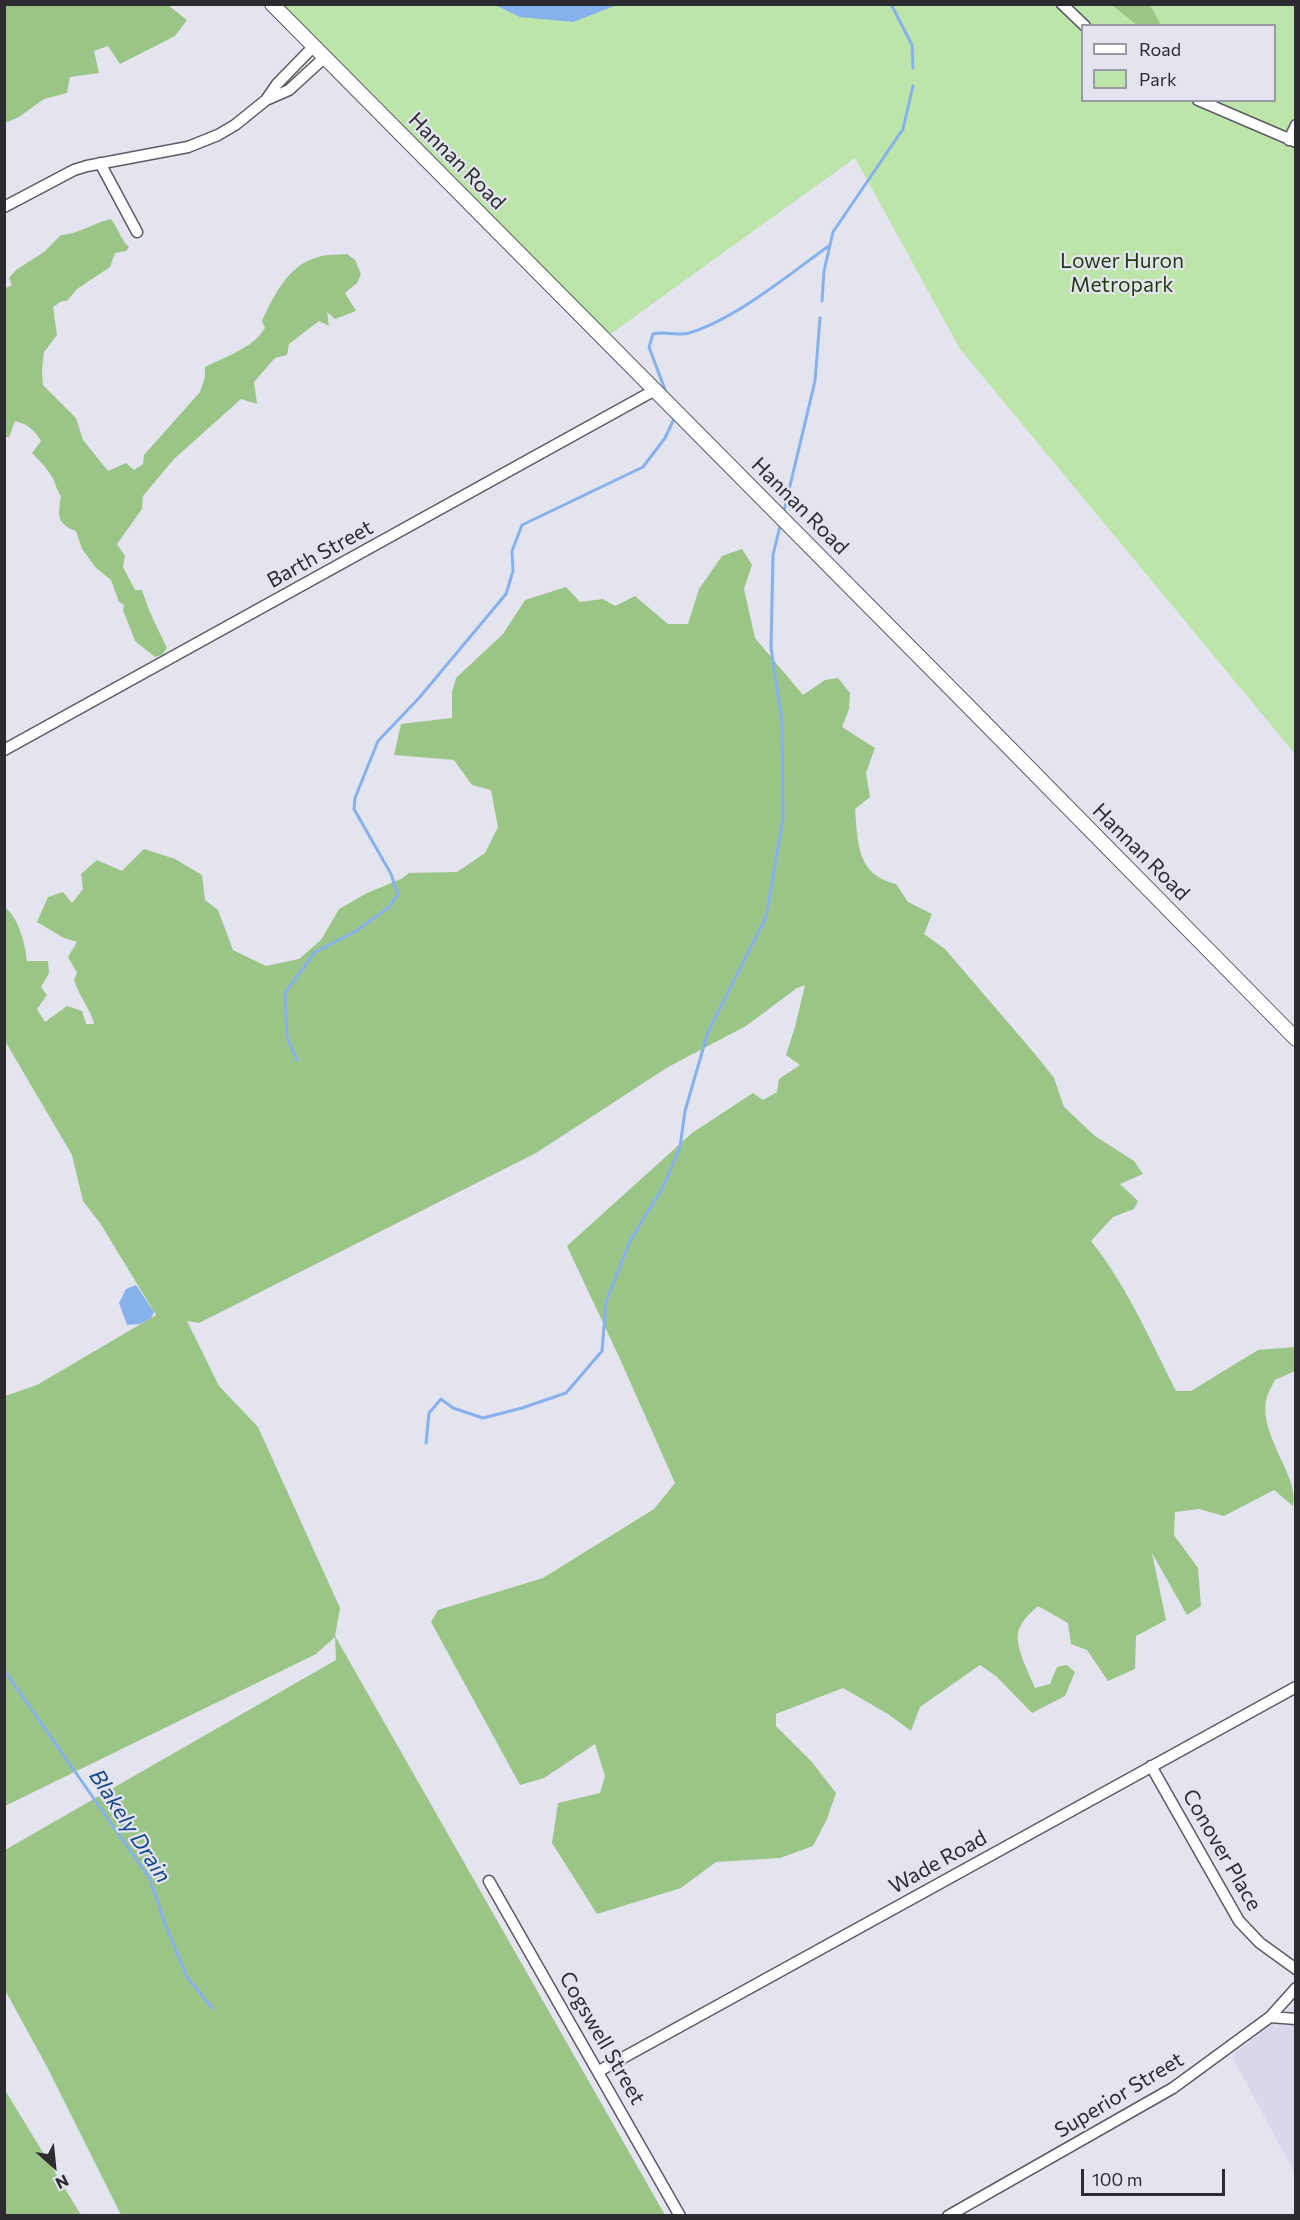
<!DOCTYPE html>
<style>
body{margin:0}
#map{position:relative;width:1300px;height:2220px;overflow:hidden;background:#e4e4ef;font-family:Commissioner,sans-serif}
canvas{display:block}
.frame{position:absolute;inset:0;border:6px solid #2c2c30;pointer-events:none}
.legend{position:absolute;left:1081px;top:24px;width:195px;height:78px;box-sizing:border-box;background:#e4e4ef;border:2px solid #9a9aa3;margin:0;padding:8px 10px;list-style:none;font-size:18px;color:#2c2c30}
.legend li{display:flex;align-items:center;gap:12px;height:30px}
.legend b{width:30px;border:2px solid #9a9aa3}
.north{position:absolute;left:24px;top:2136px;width:60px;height:60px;-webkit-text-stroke:4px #e4e4ef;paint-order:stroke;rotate:153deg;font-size:16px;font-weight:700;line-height:24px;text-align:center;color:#2c2c30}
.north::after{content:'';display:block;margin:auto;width:21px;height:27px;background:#2c2c30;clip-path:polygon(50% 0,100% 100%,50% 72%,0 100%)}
.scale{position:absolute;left:1081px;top:2169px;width:144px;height:27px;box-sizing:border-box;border:3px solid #2c2c30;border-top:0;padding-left:8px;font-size:18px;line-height:21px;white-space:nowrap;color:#2c2c30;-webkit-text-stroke:4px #e4e4ef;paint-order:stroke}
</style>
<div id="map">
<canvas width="1300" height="2220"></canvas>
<div class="frame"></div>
<ul class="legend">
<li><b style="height:8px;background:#fff"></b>Road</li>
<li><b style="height:16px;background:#bde5aa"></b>Park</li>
</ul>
<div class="north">N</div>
<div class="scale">100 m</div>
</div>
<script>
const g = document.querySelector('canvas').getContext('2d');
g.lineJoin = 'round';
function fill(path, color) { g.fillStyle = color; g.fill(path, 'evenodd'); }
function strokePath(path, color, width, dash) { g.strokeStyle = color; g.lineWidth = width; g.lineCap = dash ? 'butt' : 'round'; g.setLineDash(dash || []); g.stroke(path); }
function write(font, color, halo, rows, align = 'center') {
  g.font = font + ' Commissioner,sans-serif'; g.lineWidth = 4.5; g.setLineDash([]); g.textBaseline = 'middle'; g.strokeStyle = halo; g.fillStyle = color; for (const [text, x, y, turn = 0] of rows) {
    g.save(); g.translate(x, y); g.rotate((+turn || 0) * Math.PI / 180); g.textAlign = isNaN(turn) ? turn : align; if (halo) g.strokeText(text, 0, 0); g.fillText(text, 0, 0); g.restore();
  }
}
fill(new Path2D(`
 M1295,2004V2174L1232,2056Z`), '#d8d8ea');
fill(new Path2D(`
 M280,5H1295V754L960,349L855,158L609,335ZM1082,26H1274V100H1082Z`), '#bde5aa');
fill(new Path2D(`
 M5,4L168,5L187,20L175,36L120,64L108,46L94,51L99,73L70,77L67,93L44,99L19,117L5,123Z
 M1112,5H1150L1161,25H1137Z
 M111,219C119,229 120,239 129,247L126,251L115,253L110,267L77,289L67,301H62L53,307L57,335L44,352L42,370L43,385L76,418L83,440L108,471L126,463L134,470L143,464L144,455L200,392L205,377V367C225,357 253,348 265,328L262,321C273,297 287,267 315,258C325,254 337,255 347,254L355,260L361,274L357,283L345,293L356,311L335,319L327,312L329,326L319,321L289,344L287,355L275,358L254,382L257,404L241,399L174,459L143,496L142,509L117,544L125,556L123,567L135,590H142C149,612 157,627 167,648L162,655L155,657L135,641L123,610L124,605L119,602L111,580L96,568L82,549L76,531C56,524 58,514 61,496C56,490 56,483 52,477C46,467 40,461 32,453L41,441C35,430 27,424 15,421L9,437H5L4,289L12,285L9,278L16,270L44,252L61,235C79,234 93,223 111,219Z
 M742,549L752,565L744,589L755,638L803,695L825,680L838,678L850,693L849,709L842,727L875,748L866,773L870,797L855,809C858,842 856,875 896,884L908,902L932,914L924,934L945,949L1035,1054L1054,1078L1064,1107L1095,1136L1134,1161L1143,1174L1120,1184L1138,1201L1134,1209L1113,1217L1091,1241C1127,1286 1150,1340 1176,1391H1191L1258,1350L1295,1347V1371L1275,1380C1272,1386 1267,1394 1266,1401C1259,1435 1300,1478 1293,1506L1274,1490L1224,1516L1199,1509L1175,1512L1174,1535L1198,1568L1201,1606L1187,1615L1152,1553L1166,1620L1136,1636L1135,1669L1108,1681L1087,1650L1071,1644L1068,1623L1038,1606C1030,1613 1020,1622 1018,1633C1015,1648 1030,1675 1035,1688L1050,1684L1057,1667L1067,1665L1075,1672L1065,1696L1032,1713L996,1676L980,1665L920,1707L911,1731L888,1714L843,1688L776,1714V1726L811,1761L836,1793L827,1819L813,1846L780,1858L716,1862L681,1888L597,1914L552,1843L558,1803L600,1793L605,1776L595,1744L544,1778L520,1785L431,1622L438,1610L543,1578L654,1509L675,1483L620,1359L567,1246L692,1133L753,1093L763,1100L777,1092L779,1079L800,1065L786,1055L795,1027L805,985L797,988L746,1026L668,1067L536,1153L199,1323L187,1321L219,1386L258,1427L340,1608L335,1636L665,2215H121L46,2065L5,1990V1850L336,1660L335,1637L316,1654L5,1806V1396L37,1385L156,1315L100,1223L83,1201L72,1155L5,1041V907C19,919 25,943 27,961H48L49,973L41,987L47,995L37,1009L45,1022L67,1006L82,1011L86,1024H94C91,1010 79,996 74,980L77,973L68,957L77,942L64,938L37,922L48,897L63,892L72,903L83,889L81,874L97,860L122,871L144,849L175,859L202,875L205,900L218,910L233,950L266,966L299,959L321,940L339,909L367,893L401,879L409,873L457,872L485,853L498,827L491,790L472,785L454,760L394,755L401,724L452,718V692L456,678L503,634L525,600L566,587L580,602L603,599L615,606L635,596L668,624H688L699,589L722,556Z
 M5,2090L81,2215H5Z`), '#9bc587');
fill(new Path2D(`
 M495,5H617L573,22L520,17Z
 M136,1285L154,1312L151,1318L140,1324L127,1325L119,1303L126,1289Z`), '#87b1ec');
strokePath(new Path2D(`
 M891,4L912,45L913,68
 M822,301L824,271L833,232L903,129L913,86
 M667,395L649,347L653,334C665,331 678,336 689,333C736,319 791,273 830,245
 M784,511L815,381L820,318
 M297,1060L287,1037L285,993L315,952L356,931L388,908L398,895L391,874L354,809L355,798L378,741L419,698L506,594L513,571L512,551L522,525L643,467L665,438L674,419
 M426,1443L429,1413L441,1399L453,1408L483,1418L522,1408L566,1393L602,1351L606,1302L630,1241L663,1187L680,1147L685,1111L708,1032L766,917L783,818L782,721L771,648L773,555L780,526
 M4,1670L150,1879L164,1921L187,1977L212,2008`), '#87b1ec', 3);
const street = new Path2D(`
 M1062,4L1085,26
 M266,100L289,90L325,57
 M1198,100L1296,142
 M1289,140L1296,125
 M100,163L137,232
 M4,207L74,170L87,166L188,147L218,135L235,125L266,100L277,84L314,46
 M4,750L655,390
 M1151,1766L1239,1921L1260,1943L1296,1969
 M489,1881L680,2216
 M1270,2017L1296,2019
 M599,2071L1296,1687
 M948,2216L1173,2088L1270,2017L1296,1988`);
const secondary = new Path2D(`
 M272,4L976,714L1296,1039`);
strokePath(street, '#5b5b64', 13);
strokePath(secondary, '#5b5b64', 16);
strokePath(street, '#fff', 10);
strokePath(secondary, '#fff', 14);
write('21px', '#2c2c30', '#e4e4ef', [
 ["Hannan Road",457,161,45],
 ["Hannan Road",800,506,45],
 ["Barth Street",320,554,-29],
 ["Hannan Road",1141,852,45],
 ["Conover Place",1222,1850,60],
 ["Wade Road",938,1862,-29],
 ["Cogswell Street",602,2038,60],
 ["Superior Street",1119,2095,-31]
]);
write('21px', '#1f3a0f', '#e4e4ef', [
 ["Lower Huron",1122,261],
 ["Metropark",1122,285]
]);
write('italic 22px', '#154a8f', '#e4e4ef', [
 ["Blakely Drain",130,1826,57]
]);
</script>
